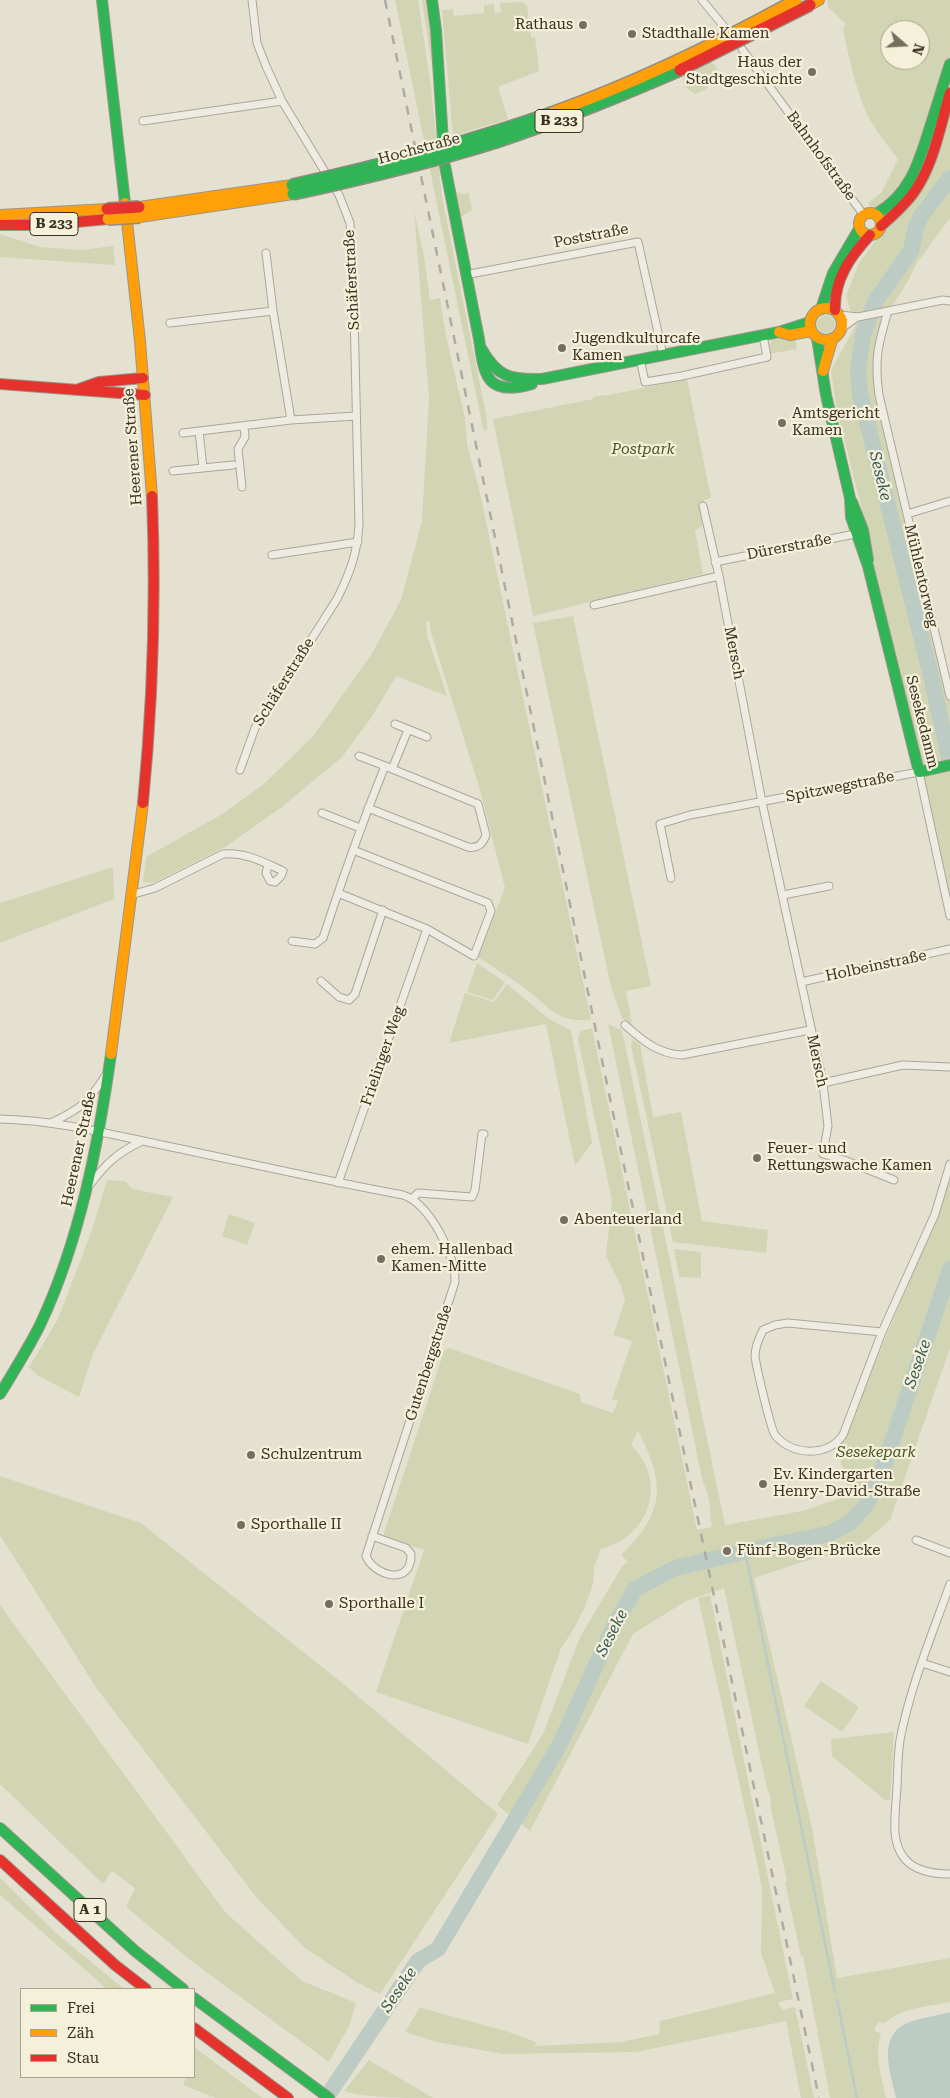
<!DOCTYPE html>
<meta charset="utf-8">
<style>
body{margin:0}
#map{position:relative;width:950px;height:2098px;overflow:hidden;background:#e5e1d1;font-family:"Roboto Serif",serif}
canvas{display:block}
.legend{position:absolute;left:20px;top:1988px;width:175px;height:90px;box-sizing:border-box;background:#f5f0d9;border:1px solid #aaa38f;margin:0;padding:6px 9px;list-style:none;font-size:15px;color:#3a3021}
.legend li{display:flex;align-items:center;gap:10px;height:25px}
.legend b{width:25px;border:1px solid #aaa38f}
.north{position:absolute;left:880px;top:20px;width:50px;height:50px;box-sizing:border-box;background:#f5f0d9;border:1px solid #aaa38f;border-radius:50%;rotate:109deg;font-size:14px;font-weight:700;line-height:20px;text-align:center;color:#3a3021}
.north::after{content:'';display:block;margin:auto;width:18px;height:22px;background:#766e5f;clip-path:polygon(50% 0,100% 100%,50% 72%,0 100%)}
</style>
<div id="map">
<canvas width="950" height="2098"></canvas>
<ul class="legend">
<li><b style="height:6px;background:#30b455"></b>Frei</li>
<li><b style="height:6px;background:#ff9f0a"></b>Zäh</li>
<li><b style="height:6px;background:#e5322d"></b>Stau</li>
</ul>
<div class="north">N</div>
</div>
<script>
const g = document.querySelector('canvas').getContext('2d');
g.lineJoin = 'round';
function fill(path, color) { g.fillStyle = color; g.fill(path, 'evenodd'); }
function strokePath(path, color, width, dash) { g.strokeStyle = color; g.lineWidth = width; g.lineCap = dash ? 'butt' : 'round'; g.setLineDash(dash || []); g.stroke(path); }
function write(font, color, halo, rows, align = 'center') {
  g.font = font + ' "Roboto Serif",serif'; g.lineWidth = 4.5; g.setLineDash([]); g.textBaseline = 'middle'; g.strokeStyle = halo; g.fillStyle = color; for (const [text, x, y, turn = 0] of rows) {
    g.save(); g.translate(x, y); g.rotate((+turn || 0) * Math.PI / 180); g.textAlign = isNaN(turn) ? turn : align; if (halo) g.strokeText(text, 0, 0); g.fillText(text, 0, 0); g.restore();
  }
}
fill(new Path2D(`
 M395,0H418L431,87L442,197L487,419V430L485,431L483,428Z
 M422,0H427L432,31L435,88Z
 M827,0H950V64L917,169L876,214L868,203L881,193L898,159C887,145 875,130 867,114C855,88 849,57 843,29L846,24L828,7ZM890,30H920V60H890Z
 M522,2L527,6L531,38L535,37L539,71L498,87L508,119L453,136L442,10L453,9L454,16L484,13V5L494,4L495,13L501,12L500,3Z
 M710,62L716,66L718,74L706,89L695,94L684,86L683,77L688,70Z
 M950,104V218L916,264L909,279L887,315L876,368L950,697V909L860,516L862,510L836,406L831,370L855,327L846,296L859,263L879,236L869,245L866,244L878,236L885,227Z
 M457,192L463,194L469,193L472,210L461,217Z
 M414,210L424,256L430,300L440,298L446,336L465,418L467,444L480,493L591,1020C555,1022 552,1009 527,990C511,978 494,968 478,957L505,888L480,790L432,636L429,621H426L427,635L447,696L396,676L371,718L342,757L282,807L225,847L153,883L143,882L146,857L224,813L265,783L314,735L371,655L401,600L422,521L429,398Z
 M0,234L40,247L82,250L113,246L115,265L0,257Z
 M817 324a9 9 0 1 1 18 0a9 9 0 1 1-18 0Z
 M795,337L797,349L769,354L768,348L772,340Z
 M687,379L711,498L704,500L708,523L695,530L703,574L533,616L493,419L593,399V397L604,395V396Z
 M573,616L651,986L626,991L632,1025L622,1018L611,987L533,623Z
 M113,867L114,899L0,943V903Z
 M477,963L505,982L493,1000L467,992Z
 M507,984L549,1019L571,1030L592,1143L575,1166L546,1024L449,1043L465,993L494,1002Z
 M608,1024L622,1030L725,1525L802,1511L838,1499L847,1486L838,1450L921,1254L950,1173V1348L890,1520L852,1553L818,1557L754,1578L812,1828L837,1978L950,1958V2002C930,2006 900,2008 885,2023L878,2022L874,2030L881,2034C874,2055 882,2077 886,2098H830L803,1956H801L785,1882L787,1881L771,1809L770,1795L767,1789L724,1588L686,1601L633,1634L530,1831L497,1805L543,1734L580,1637L623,1565L628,1562L621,1555C665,1513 666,1484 638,1431L631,1445C669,1482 649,1537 601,1549L594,1567L593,1584L584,1609L572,1632L561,1648L528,1744L376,1692L424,1550L383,1536L444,1351L449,1348L580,1394L581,1402L613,1413L618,1401L612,1399L632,1341L613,1335L625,1300L621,1286L606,1256L612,1201L578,1039L580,1031L592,1028L697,1530L712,1527C709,1512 711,1496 703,1483Z
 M633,1039L640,1044L653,1117L681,1112L702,1221L768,1230L766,1253L673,1242L631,1045Z
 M107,1180L125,1181L132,1189L173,1197L93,1354L79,1397L37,1375L29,1367L58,1319L92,1230Z
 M229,1214L255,1223L247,1245L222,1236Z
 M674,1249L701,1252V1278L679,1277Z
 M0,1476L141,1523L341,1682L498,1814L380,1994L358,1983L305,1948L256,1897L97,1689L0,1535Z
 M710,1595L793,1999L778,2002L782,2010L795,2007L814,2098H801L786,2021L636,2052L503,2054L436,2042L405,2032L420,2007C458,2020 498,2026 536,2042L535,2046L621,2042L659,2034L660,2021L775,1993L761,1953L762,1890L757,1863L698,1598Z
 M0,1605L225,1912L302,1981L356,2003L349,2026L329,2062L190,1960L126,1907L135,1888L112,1871L103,1884L0,1784Z
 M821,1681L859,1707L842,1732L804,1706Z
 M894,1732L890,1800H885L832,1756L831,1739Z
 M0,1878L55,1932L124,1989H107L0,1895Z
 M194,2047L262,2098H216L183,2085L186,2077H194Z
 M369,2060L433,2098C409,2098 362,2098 344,2091Z`), '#d1d5b4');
fill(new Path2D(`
 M950,2012V2098H896C891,2075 877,2038 905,2024C918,2018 936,2016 950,2012Z`), '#bccbc3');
strokePath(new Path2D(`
 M745,1551L835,1992
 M837,2000L857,2098`), '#bccbc3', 2.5);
strokePath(new Path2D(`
 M950,178L921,216L916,227L911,251L876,300L863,335L858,370L860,394L932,680L950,763
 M326,2098L418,1961L438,1949L559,1746L612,1630L635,1589L675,1568L769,1546L828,1534L850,1523L866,1505L880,1477L950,1269`), '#bccbc3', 16);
const street = new Path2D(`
 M702,0L726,29
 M742,49L863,214
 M143,121L282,101
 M266,253L273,311
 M465,275L638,242L663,355
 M888,311C878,345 874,360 879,395L950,696
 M840,315L858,317L943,300L950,301
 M170,323L273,311L291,420
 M842,328L857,317
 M640,359L645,382L682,376L767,357L763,335
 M199,431L203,468
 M183,433L291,420L356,416
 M173,471L233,465
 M242,487L238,449L245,437L244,427
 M703,506L719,576L762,802L823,1083L828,1126L823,1154L844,1160L894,1180
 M907,514L950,501
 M272,555L358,542
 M715,562L860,533
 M594,605L719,576
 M395,724L427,737
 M359,756L385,766
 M392,769L408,730
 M240,770L255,728L337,599C350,573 357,554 359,525L353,270L350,223L339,195L282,101L266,66L257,43L252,0
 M322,813L360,828
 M671,878L660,824L690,815L919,772L950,916
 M338,893L427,929L474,956L491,911L488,903L353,850
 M134,894L155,888L223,854C245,852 263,862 283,871L281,876L275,882L270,881L266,873L268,865
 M783,895L829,886
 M292,941L315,944L323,938C342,880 362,823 385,766L478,804L486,835C483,844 477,849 468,847L368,808
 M321,981L339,997L349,1000L355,994L383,910
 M801,982L950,949
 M625,1025C642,1040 658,1054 682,1055L810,1030
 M823,1083L903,1065L950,1067
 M0,1119C54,1120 105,1133 157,1144C239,1161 321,1180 403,1195C429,1203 456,1255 455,1282L366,1556C374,1576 412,1587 411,1554L406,1548L372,1536
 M51,1123C82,1108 89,1102 107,1073
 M338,1183L427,929
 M88,1187C106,1164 115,1154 142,1141
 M413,1198L418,1193L472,1197L475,1190L482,1134H484
 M882,1332L788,1323L775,1325L763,1330C759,1338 755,1347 755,1356C756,1366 771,1430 775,1435C792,1456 828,1457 843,1435L882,1332L935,1214L950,1164
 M916,1540L950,1553
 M950,1584C932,1635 910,1687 900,1740C897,1759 898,1781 896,1801C895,1819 891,1843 905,1859C916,1872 934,1874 950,1874
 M922,1663L950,1672`);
const fast = new Path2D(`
 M102,0L125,203
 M432,0L436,30L443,141
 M445,166L479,339C484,376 487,397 532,384
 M876,214C910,195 919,162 930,127C937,106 943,85 950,64
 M821,309L833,273L859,229
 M817,338L826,395L850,498L851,517L868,566L919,772L950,765
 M481,348C497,377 510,380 542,379L779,332L810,322
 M852,502L863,530L868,560
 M0,1394C14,1371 28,1349 40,1325C80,1240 98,1146 111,1054
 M0,1828L135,1951L183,1989
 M194,1998L329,2098`);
const slow = new Path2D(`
 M810,5L819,0
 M125,203L140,341L152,496
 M139,207L292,185
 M859 224a11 11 0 1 1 22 0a11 11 0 1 1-22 0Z
 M0,215L107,209
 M140,217L293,194
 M810 324a16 16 0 1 1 32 0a16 16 0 1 1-32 0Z
 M779,332L790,335L811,331
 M823,371L832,340
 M111,1054L143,803`);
const jam = new Path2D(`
 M0,225H45L108,219
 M881,226C893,215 905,205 914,192C934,164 940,126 950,93
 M835,310C834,279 850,257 870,235
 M0,384L145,395
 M79,389L99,382L143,378
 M143,803C153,700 156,599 152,496
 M0,1860L115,1965L146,1989
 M194,2028L288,2098`);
strokePath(street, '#aba699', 9);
strokePath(fast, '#9a968a', 12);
strokePath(slow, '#9a968a', 12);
strokePath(jam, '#9a968a', 12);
strokePath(street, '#eeebe3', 7);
strokePath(fast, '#30b455', 10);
strokePath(slow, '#ff9f0a', 10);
strokePath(jam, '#e5322d', 10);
strokePath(new Path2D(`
 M385,0L599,1046L819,2098`), '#aeaba2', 2.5, [9, 9]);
const fastBridge = new Path2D(`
 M292,185C383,165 466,143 554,112
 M293,194C361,179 429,163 496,142C559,121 620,96 680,70`);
const slowBridge = new Path2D(`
 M554,112C638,82 718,43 796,0
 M108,219L140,217`);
const jamBridge = new Path2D(`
 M680,70L810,5
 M107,209L139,207`);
strokePath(fastBridge, '#908c80', 14, []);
strokePath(slowBridge, '#908c80', 14, []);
strokePath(jamBridge, '#908c80', 14, []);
strokePath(fastBridge, '#30b455', 11);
strokePath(slowBridge, '#ff9f0a', 11);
strokePath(jamBridge, '#e5322d', 11);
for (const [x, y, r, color] of [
 [583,25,5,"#766e5f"],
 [632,34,5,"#766e5f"],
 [812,72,5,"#766e5f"],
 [562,348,5,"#766e5f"],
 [782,423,5,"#766e5f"],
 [757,1158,5,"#766e5f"],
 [564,1220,5,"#766e5f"],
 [381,1259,5,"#766e5f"],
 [251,1455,5,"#766e5f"],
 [763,1484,5,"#766e5f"],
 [241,1525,5,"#766e5f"],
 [727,1551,5,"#766e5f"],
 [329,1604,5,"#766e5f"]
]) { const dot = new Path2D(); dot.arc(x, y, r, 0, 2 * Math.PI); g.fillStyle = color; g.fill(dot); strokePath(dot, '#f5f0d9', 2); }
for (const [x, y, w] of [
 [559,121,48],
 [54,224,48],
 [90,1910,32]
]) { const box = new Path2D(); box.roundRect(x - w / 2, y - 11.5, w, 23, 4); g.fillStyle = '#f5f0d9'; g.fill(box); strokePath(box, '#3a3021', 1); }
write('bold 14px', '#3a3021', null, [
 ["B 233",559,121],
 ["B 233",54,224],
 ["A 1",90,1910]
]);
write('15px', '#3a3021', '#f5f0d9', [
 ["Rathaus",573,25,"right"],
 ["Stadthalle Kamen",642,34],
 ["Haus der",802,63,"right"],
 ["Stadtgeschichte",802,80,"right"],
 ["Jugendkulturcafe",572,339],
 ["Kamen",572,356],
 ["Amtsgericht",792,414],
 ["Kamen",792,431],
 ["Feuer- und",767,1149],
 ["Rettungswache Kamen",767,1166],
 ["Abenteuerland",574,1220],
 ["ehem. Hallenbad",391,1250],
 ["Kamen-Mitte",391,1267],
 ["Schulzentrum",261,1455],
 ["Ev. Kindergarten",773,1475],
 ["Henry-David-Straße",773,1492],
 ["Sporthalle II",251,1525],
 ["Fünf-Bogen-Brücke",737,1551],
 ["Sporthalle I",339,1604]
], 'left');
write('15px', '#3a3021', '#f5f0d9', [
 ["Hochstraße",419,149,-15],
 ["Bahnhofstraße",821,156,54],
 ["Poststraße",591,236,-11],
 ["Schäferstraße",352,280,-93],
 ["Heerener Straße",133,447,-94],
 ["Dürerstraße",789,547,-11],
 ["Mühlentorweg",921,576,77],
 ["Mersch",734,653,79],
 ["Schäferstraße",284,682,-58],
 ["Sesekedamm",922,722,76],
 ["Spitzwegstraße",840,787,-11],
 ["Holbeinstraße",876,966,-12],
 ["Frielinger Weg",383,1056,-71],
 ["Mersch",817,1061,78],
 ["Heerener Straße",79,1149,-78],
 ["Gutenbergstraße",429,1363,-72]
]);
write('italic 15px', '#455629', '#f5f0d9', [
 ["Postpark",643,450],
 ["Sesekepark",876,1453]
]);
write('italic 16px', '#315759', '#f5f0d9', [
 ["Seseke",880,476,76],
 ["Seseke",918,1364,-71],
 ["Seseke",612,1633,-63],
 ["Seseke",399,1990,-56]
]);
</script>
